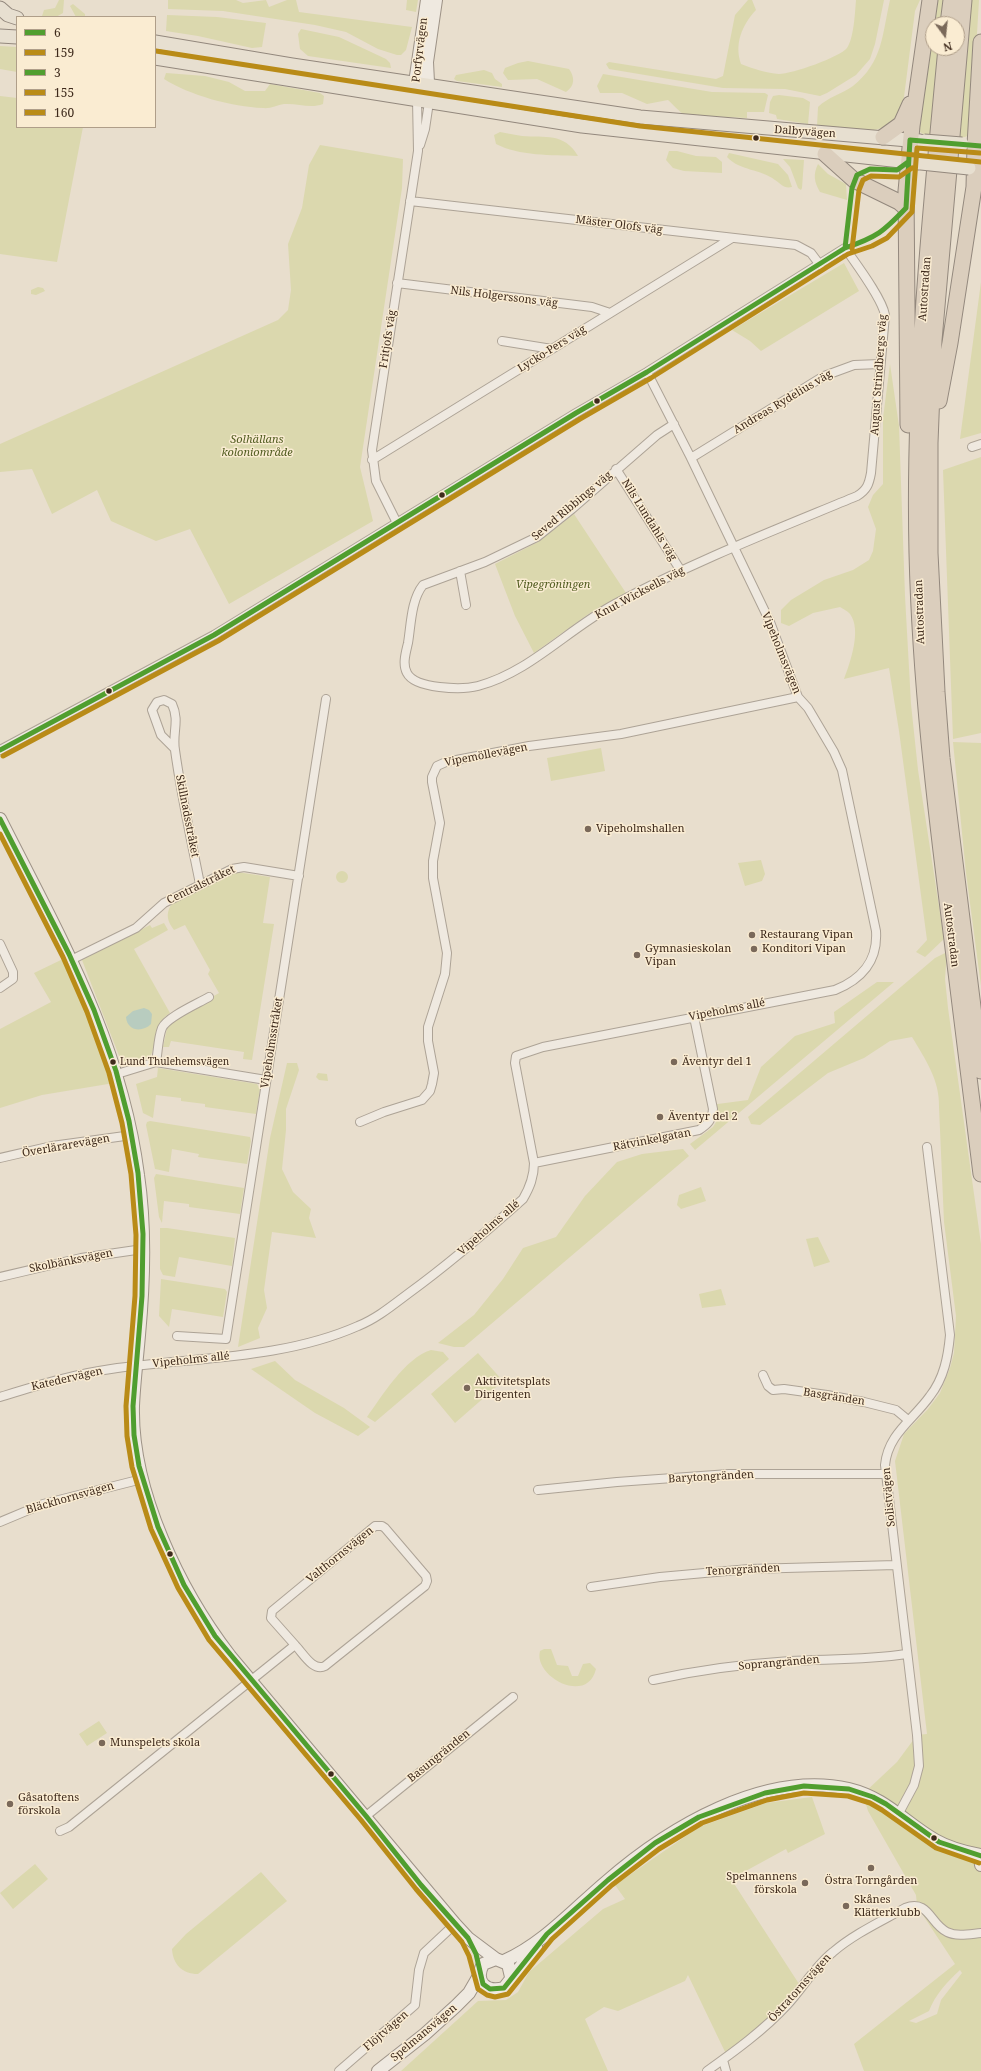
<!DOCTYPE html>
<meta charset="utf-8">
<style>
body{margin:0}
#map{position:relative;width:981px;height:2071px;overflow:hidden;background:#e8decd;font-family:"Noto Serif",serif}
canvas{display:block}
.legend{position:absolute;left:16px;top:16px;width:140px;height:112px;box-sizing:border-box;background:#faecd2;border:1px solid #af9e89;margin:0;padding:5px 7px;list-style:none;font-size:12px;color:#3e2a1c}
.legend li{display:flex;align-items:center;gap:8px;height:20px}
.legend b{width:20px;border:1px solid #af9e89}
.north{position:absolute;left:925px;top:16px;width:40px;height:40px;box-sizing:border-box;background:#faecd2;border:1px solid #af9e89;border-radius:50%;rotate:165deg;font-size:11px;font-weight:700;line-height:16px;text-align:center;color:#3e2a1c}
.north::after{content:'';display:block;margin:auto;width:14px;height:18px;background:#7a695a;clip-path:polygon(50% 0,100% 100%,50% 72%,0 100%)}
</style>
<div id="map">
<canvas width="981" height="2071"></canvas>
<ul class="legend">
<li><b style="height:5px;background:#509e2f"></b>6</li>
<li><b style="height:5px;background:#b98b17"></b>159</li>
<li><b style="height:5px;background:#509e2f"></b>3</li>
<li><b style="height:5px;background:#b98b17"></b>155</li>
<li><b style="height:5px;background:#b98b17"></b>160</li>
</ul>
<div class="north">N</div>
</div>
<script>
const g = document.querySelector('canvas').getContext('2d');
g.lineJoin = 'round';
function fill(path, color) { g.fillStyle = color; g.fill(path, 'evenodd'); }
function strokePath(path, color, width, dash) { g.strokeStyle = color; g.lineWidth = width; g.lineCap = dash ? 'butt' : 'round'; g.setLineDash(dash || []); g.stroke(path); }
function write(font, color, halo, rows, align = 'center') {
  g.font = font + ' "Noto Serif",serif'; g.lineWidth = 3; g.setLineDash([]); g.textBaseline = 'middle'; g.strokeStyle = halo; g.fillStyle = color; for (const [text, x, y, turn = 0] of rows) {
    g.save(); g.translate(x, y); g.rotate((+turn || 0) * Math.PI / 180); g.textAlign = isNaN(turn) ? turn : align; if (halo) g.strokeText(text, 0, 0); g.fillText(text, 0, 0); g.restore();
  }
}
fill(new Path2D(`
 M59,0H64L63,13L56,17L42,16L44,10L55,8Z
 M168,0H236L243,3L266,0L269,7L287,0H296L299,12L412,27L406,50L401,55H397L378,49L346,32L315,25L223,11L168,9Z
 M407,0H418L416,12L406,10Z
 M748,0H752L756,10C742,25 734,44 741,64C753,69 767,73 779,74C792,74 840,57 847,48C854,38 855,12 856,0H884L875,44L870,59L856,75L827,93L820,96L785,89L723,88L609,69L606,64L609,62L716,79L723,76L735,15Z
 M890,0H920L915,11L904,97L899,116L886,127L870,131L817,126L818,107C828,97 842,94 853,86C883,62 882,35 890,0Z
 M935,0H944L941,24H933V48H938L931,136H926L917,130Z
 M970,0H979L971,135L958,139Z
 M73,4L85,14V17H76L70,6Z
 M167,15L217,17L266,23L262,47L252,48L198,36L166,31Z
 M301,29L339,37L386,59L390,63L391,68L308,56L300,49L298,34Z
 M0,46L17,47V72L0,69Z
 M528,61L569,69C575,77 575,86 566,92L537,79L508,80L503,73L505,68L518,63Z
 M484,70L492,73L495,79L502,84V87L457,81L454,79L456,75Z
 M166,73L205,76L229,82L245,91H265L270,84L320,93L324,96L323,104C310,109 298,103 284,104C277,105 270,109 263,108C232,107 189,95 164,79Z
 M603,74L712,92L765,93L768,95L764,112H747V118L685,115C678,111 674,105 668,100L647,104L622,93H600L597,86Z
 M779,95L803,98L810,102L808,124L777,119L776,115L769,113L770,102L773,96Z
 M0,96L17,98V127H83L57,262L0,254Z
 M500,132C507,133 514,135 522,136C545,138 564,132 578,156C552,155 519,156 496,144L494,135Z
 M320,145L403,159L402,188L360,467L373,521L229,604L190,529L156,541L111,521L97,490L52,514L32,469L0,472V444L278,320L288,310L291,290L288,244L302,208L309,165Z
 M669,151H677L696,156L716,157L722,162V173L684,171L673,168L666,160Z
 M729,153L778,164L788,175L792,187C784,189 781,184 775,180C761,169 740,171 727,157Z
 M783,159L804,160L802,188L801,190L798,188L790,167Z
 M818,164L828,174L846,184L847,200L820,192C814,182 813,174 818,164Z
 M844,263L859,291L761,351L750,341L732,330Z
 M981,282V433L960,439Z
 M38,287L43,288L45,291L36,295L31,294V290Z
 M890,364L899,426L905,596L911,704L918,770L944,939L925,957L916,952L927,940L899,731L889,668L844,679C850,663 862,630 850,614C848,611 843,609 840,607L813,613L789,626L781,623V610L791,600L824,580L853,570L869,560L873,551L876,529L868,507L873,495L883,484V418Z
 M981,457V733L953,739L943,470Z
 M574,514L626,593L590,613L534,653L515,616L495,564L538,542Z
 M953,742L981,743V986L966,873Z
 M601,748L605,771L551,781L547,758Z
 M761,860L765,874L762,881L745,886L738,863Z
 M336 877a6 6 0 1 1 12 0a6 6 0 1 1-12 0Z
 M237,872L270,877L263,923L274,924L252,1060L243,1059L244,1052L171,1041L169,1047H163L167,1028L174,1019L219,993L208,974L210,970L185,925L174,930C168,922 165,915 171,905C179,894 223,878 237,872Z
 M164,923L168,930L134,949L170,1013C153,1024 158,1042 150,1057L123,1066L82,960L150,925L152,928Z
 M947,952L945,979L948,1008L981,1244V2071H864L854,2044L955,1964L917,1906L916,1895L868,1811L863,1794L897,1762L917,1735L927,1734L895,1461L904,1434L928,1409L940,1393L950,1368L954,1353L956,1316L944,1222L939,1107C940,1080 925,1059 912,1037L890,1041L864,1058L828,1073L760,1125L751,1124L748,1117L935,958ZM960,1970L962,1973L941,2000L937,2014L916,2023L909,2021L929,2011C935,1995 947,1982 960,1970Z
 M63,959L89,1012L114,1083L42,1095L0,1108V1029L51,1002L34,973Z
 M877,982H894L695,1150L690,1144L713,1127L719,1117L710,1105L748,1100L761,1067L795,1036L835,1023L834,1012Z
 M287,1063H297L299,1070L286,1109V1130L282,1169L293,1192L311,1209L309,1218L316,1238L272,1232L264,1290L267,1308L258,1328L260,1338L238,1347L270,1138Z
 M158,1068L257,1084L260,1089L256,1114L205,1107V1104L181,1101V1098L156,1095L153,1118L143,1113L136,1084L157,1077Z
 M318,1073L327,1074L328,1081L319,1080L316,1077Z
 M150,1121L250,1137L251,1141L247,1164L198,1157L199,1154L172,1149L169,1172L155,1169L146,1125L147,1122Z
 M683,1149L689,1156L464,1347H454L438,1343L474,1315L503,1279L523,1248L556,1237L585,1196L617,1162L642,1154Z
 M156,1174L244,1188L240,1214L189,1207V1204L164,1201L162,1223L159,1217L154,1178Z
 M701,1187L706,1201L681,1209L677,1205L679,1195Z
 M160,1228H167L235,1238L232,1266L179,1257L175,1277L163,1275L160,1269Z
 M818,1237L830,1262L814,1267L806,1239Z
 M161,1279L225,1289L227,1292L223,1317L172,1309L169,1327L159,1316Z
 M721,1289L726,1305L702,1308L699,1294Z
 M431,1350L443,1352L449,1359L375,1422L367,1417C382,1396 405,1358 431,1350Z
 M478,1353L503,1381L455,1423L431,1394Z
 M275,1361L295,1380L344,1408L370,1427L358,1436L315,1413L251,1369Z
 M544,1649H551L557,1665L568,1666L572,1676H578L583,1664L590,1663L596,1669C587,1706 533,1676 540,1651Z
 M99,1721L107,1733L87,1746L79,1734Z
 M812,1797L825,1834L788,1853L786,1849L731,1879L801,1987L727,2056L688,1975L685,1981L618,2011L604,2007L585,2019L608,2071H401L478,2001L506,2000L518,1992L529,1972L603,1909L625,1899L615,1885L699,1827L766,1803Z
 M35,1864L48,1879L13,1909L0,1893Z
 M261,1872L287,1901L198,1974C182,1974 173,1964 172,1949L186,1934Z`), '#dbd8ae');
fill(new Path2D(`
 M144,1008L149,1010L152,1014L151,1024C142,1033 127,1031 126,1017L133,1011Z`), '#b8ccbf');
const street = new Path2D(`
 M420,145L425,129L429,102
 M410,201L796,245L811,253L820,265
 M397,283L592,307L610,313
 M502,341L552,349
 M972,447L981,444
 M691,458L824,376L854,365L880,364
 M372,460L732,238
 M616,469L681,571
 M397,523L376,481L372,450L418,151L417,100
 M460,571L466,605
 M174,748L161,735L152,710L157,702L164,700L172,704C180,721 172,733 175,750C181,794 191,839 200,884
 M0,750L214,635L576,413L647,372L845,248C856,264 882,298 885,315L871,473C869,484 867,490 857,496C775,530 692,562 615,604C568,629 530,672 478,686C462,690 415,689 407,673C402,664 406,652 408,643C411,625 411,600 423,585L485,562L537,537L572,509L657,435L674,424
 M0,944L13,972V979L0,988
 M71,960L136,928L164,903L232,869L244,867L299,876
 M156,1062C158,1052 158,1038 162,1028C167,1017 197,1004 209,997
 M117,1074L156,1062L266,1080
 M360,1122L384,1112L422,1100L430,1091L432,1084L434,1073L428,1041V1027L445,974L447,953L433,878V861L440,823L432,782V777L437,766L446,762L529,746L621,734L798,697
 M0,1158L52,1146L132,1135
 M534,1163L699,1130C708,1124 712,1120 713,1109L694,1017
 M0,1277L81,1258L143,1249
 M177,1336L226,1339L326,699
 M763,1375L768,1386L773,1390L784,1389L827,1395L864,1402L896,1410L908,1420
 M0,1397C36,1386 74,1374 111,1369C193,1357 281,1360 358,1326C376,1319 393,1305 409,1293C449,1264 486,1232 523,1199C530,1187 534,1177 534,1163L515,1063L516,1056L543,1047L835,990C862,979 878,961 876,931L842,770L834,752L808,708L798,697L770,622L691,458L647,372
 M538,1490L617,1482L729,1474H885
 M0,1522L43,1504L142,1479
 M591,1587L660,1577L749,1569L896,1565
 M653,1680C698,1670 744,1664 790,1661C829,1659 868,1660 906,1654
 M899,1813L914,1785L919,1766L917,1735L885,1465C888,1434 913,1420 930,1396C944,1378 948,1357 950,1335L927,1147
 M366,1816L513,1697
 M60,1831L69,1827L295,1645C303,1653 313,1672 325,1666L425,1586L427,1581L426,1576L385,1528L382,1526H375L272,1611L271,1618L295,1645
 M723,2060L726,2071
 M339,2071L415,2005L419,1970L424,1953L455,1924
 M707,2071C735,2051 764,2030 787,2005C803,1988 814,1967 833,1952C854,1934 880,1922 905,1908C929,1899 930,1924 947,1932C957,1937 970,1934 981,1933`);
const secondary = new Path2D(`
 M417,100L416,76L427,0
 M429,102L427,62L436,0
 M0,819C59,936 121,1042 138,1175C146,1228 144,1282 139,1335C137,1359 134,1383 133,1406C131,1491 180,1591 230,1656L455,1924L468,1938L496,1959
 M504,1961C543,1944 574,1909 606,1882C668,1828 764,1770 849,1789C886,1798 904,1822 935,1840C949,1848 964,1852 980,1855L981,1865
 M511,1977L508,1964L496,1959L483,1964C474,1982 486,1993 504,1988L536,1947
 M378,2071L425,2034L456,2006L469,1993L480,1974`);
const primary = new Path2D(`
 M0,8L8,15L17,18
 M0,36L17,37
 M155,42L292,65L640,117L920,141
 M155,58L582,126L919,163`);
const highway = new Path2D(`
 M964,0L934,340L930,443V553L937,692L942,758L981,1071
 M948,24L951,0
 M946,48C930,216 913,384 917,553C920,680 935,806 951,932C961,1013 971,1094 981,1174
 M883,137L901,124L910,104
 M825,154L854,180L899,202L906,208
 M939,401L950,343L974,187L975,145L981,42
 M908,425L906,191L912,126L930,0`);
strokePath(street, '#ada396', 10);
strokePath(secondary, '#9d9286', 14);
strokePath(primary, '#93887d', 15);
strokePath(highway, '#93887d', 17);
strokePath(street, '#efe9e0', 8);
strokePath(secondary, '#efe9e0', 12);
strokePath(primary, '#e7dfd0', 13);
strokePath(highway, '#dbcebd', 15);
const primaryBridge = new Path2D(`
 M924,141L962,144
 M921,163L969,168`);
strokePath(primaryBridge, '#93887d', 15, []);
strokePath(primaryBridge, '#e7dfd0', 13);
strokePath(new Path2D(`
 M0,819L69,954L94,1010L116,1071L129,1121L138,1173L143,1234L142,1296L133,1406L134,1435L139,1466L158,1527L184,1585L215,1636L366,1816L421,1885L468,1938L476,1954L483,1984L490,1989L504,1988L547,1934L608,1880L655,1843L699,1817L765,1793L804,1786L849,1789L873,1797L886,1804L939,1842L981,1856`), '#509e2f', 5);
strokePath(new Path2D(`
 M0,834L63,957L87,1012L109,1073L122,1123L131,1174L136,1235L135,1296L126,1406L127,1436L132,1467L151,1529L178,1588L209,1640L361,1820L416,1889L462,1942L469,1956L478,1989L487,1995L495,1997L508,1994L552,1939L612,1885L659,1849L702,1823L767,1800L804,1793L848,1796L870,1803L882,1810L936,1848L979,1863`), '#b98b17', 5);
strokePath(new Path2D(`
 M845,248L852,188L857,175L870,169L897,170L908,162
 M0,750L214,635L576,413L647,372L845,248C877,237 883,232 906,208L910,140L981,146`), '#509e2f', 5);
strokePath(new Path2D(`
 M852,249L859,190L863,180L871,176L899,177L912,168
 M3,756L218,641L580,419L651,378L848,254L872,246L887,238L912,212L917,148L980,153`), '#b98b17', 5);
strokePath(new Path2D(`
 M156,51L640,126L981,162`), '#b98b17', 5);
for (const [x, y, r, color] of [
 [756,138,3.5,"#3e2a1c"],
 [597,401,3.5,"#3e2a1c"],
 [442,495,3.5,"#3e2a1c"],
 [109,691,3.5,"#3e2a1c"],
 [588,829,4,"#7a695a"],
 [752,935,4,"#7a695a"],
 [754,949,4,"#7a695a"],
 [637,955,4,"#7a695a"],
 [113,1062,3.5,"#3e2a1c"],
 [674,1062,4,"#7a695a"],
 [660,1117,4,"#7a695a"],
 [467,1388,4,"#7a695a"],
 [170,1554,3.5,"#3e2a1c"],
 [102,1743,4,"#7a695a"],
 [331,1774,3.5,"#3e2a1c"],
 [10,1804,4,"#7a695a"],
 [934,1838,3.5,"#3e2a1c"],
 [871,1868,4,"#7a695a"],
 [805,1883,4,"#7a695a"],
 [846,1906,4,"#7a695a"]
]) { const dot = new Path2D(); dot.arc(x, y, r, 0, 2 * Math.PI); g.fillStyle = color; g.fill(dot); strokePath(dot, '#faecd2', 1.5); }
write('10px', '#3e2a1c', '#faecd2', [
 ["Lund Thulehemsvägen",120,1062]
], 'left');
write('11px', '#3e2a1c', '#faecd2', [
 ["Porfyrvägen",420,50,-83],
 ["Dalbyvägen",805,132,4],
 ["Mäster Olofs väg",619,225,7],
 ["Autostradan",925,289,-86],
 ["Nils Holgerssons väg",504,297,7],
 ["Fritjofs väg",388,339,-81],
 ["Lycko-Pers väg",552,349,-32],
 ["August Strindbergs väg",879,375,-86],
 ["Andreas Rydelius väg",783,402,-31],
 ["Seved Ribbings väg",572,506,-40],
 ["Nils Lundahls väg",649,520,58],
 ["Knut Wicksells väg",640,593,-28],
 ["Autostradan",920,612,-92],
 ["Vipeholmsvägen",781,653,68],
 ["Vipemöllevägen",486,755,-11],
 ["Skillnadsstråket",187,816,79],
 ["Centralstråket",201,885,-26],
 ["Autostradan",951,935,83],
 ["Vipeholms allé",727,1010,-11],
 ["Vipeholmsstråket",272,1043,-81],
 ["Rätvinkelgatan",652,1140,-11],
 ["Överlärarevägen",66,1146,-10],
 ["Vipeholms allé",489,1228,-41],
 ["Skolbänksvägen",71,1261,-11],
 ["Vipeholms allé",191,1360,-6],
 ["Katedervägen",67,1379,-13],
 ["Basgränden",834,1397,9],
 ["Barytongränden",711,1477,-3],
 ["Solistvägen",889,1497,-95],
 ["Bläckhornsvägen",70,1498,-16],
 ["Valthornsvägen",340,1555,-39],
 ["Tenorgränden",743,1570,-3],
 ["Soprangränden",779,1663,-5],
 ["Basungränden",439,1756,-39],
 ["Östratornsvägen",800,1988,-48],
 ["Flöjtvägen",386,2031,-41],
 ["Spelmansvägen",424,2033,-40]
]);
write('italic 11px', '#515c20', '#faecd2', [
 ["Solhällans",257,440],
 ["koloniområde",257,453],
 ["Vipegröningen",553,585]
]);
write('11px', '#3e2a1c', '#faecd2', [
 ["Vipeholmshallen",596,829],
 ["Restaurang Vipan",760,935],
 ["Gymnasieskolan",645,949],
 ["Vipan",645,962],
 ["Konditori Vipan",762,949],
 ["Äventyr del 1",682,1062],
 ["Äventyr del 2",668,1117],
 ["Aktivitetsplats",475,1382],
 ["Dirigenten",475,1395],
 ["Munspelets skola",110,1743],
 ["Gåsatoftens",18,1798],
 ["förskola",18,1811],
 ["Spelmannens",797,1877,"right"],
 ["förskola",797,1890,"right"],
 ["Östra Torngården",871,1881,"center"],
 ["Skånes",854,1900],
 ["Klätterklubb",854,1913]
], 'left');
</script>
